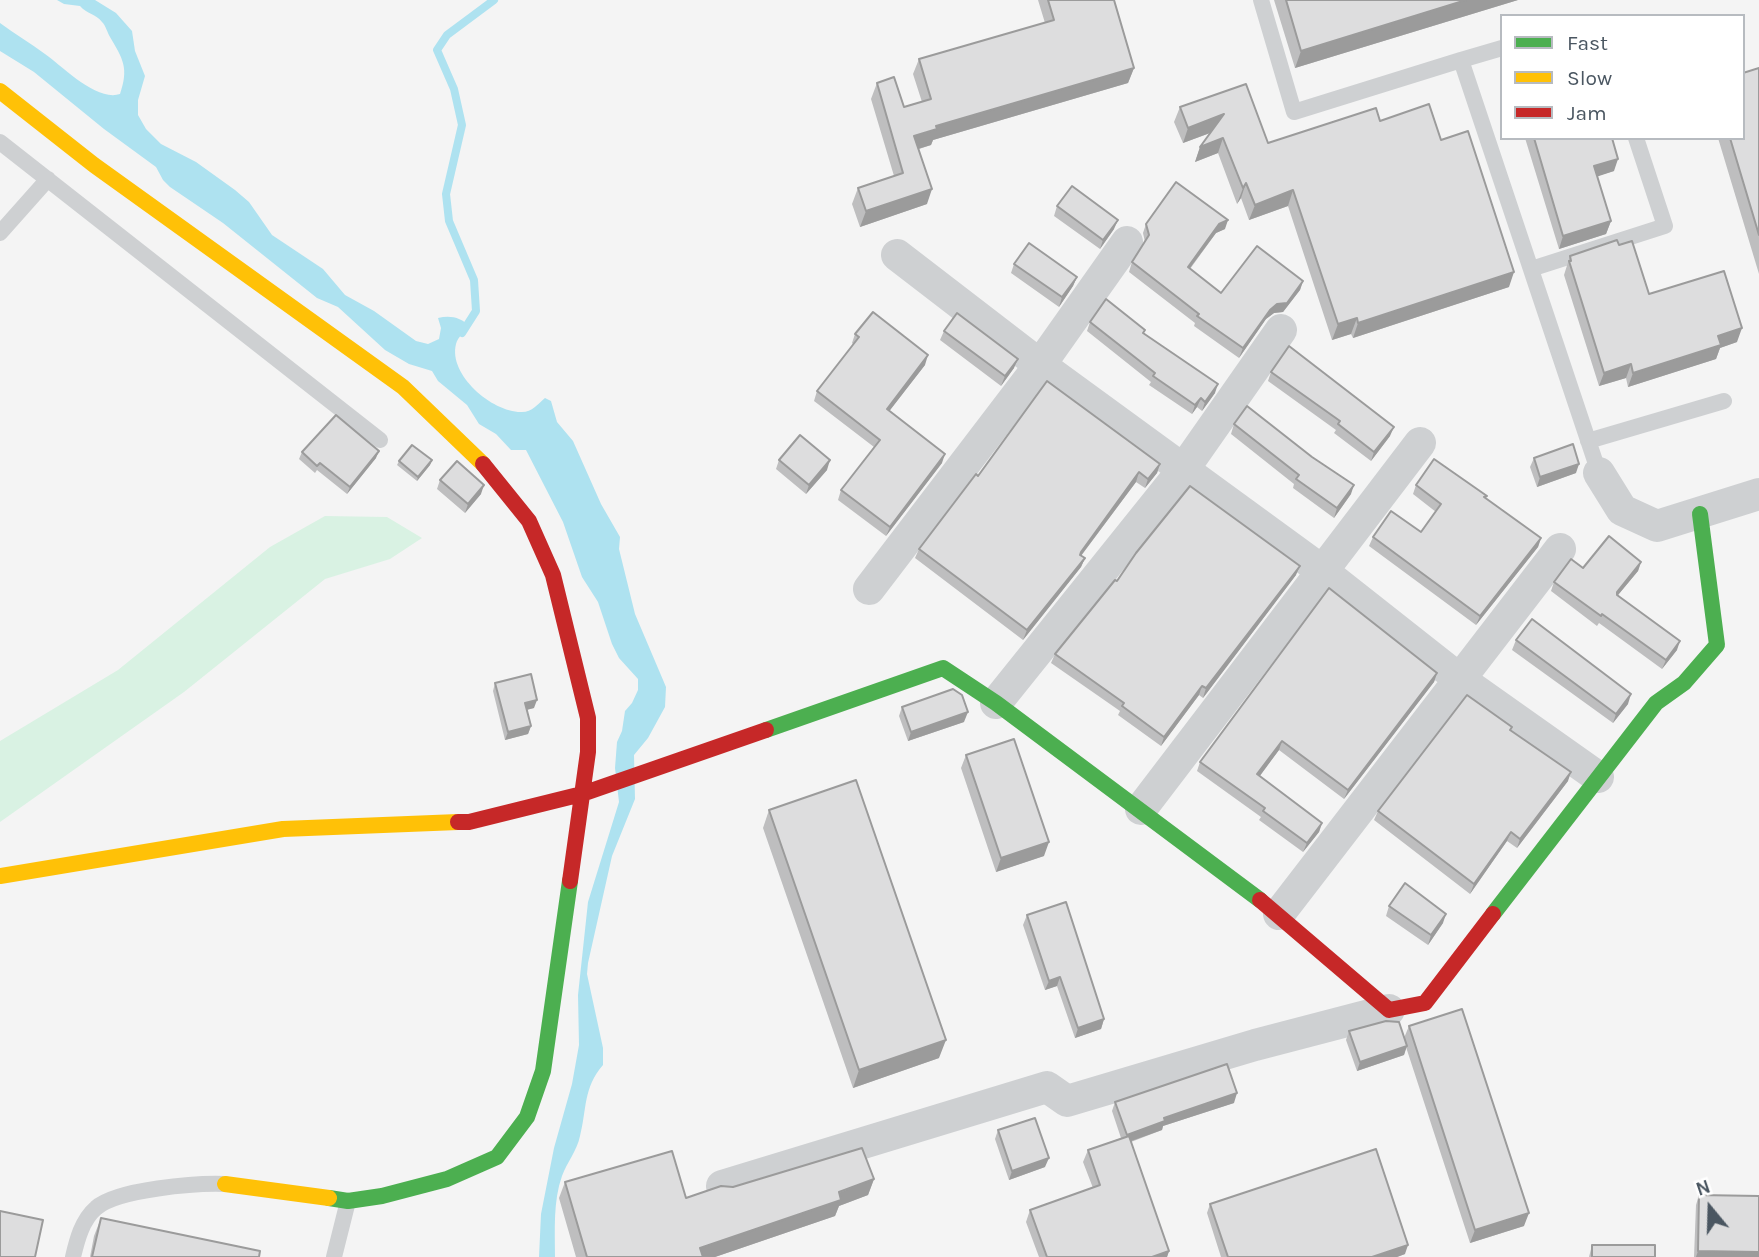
<!DOCTYPE html>
<style>
body{margin:0}
#map{position:relative;width:1759px;height:1257px;overflow:hidden;background:#f4f4f4;font-family:Karla,sans-serif}
canvas{display:block}
.legend{position:absolute;left:1500px;top:14px;width:245px;height:126px;box-sizing:border-box;background:#fff;border:2px solid #b7bbc0;margin:0;padding:9px 12px;list-style:none;font-size:21px;color:#4a5661}
.legend li{display:flex;align-items:center;gap:14px;height:35px}
.legend b{width:35px;border:2px solid #b7bbc0}
.north{position:absolute;left:1675px;top:1173px;width:70px;height:70px;-webkit-text-stroke:5px #fff;paint-order:stroke;rotate:341deg;font-size:19px;font-weight:700;line-height:28px;text-align:center;color:#4a5661}
.north::after{content:'';display:block;margin:auto;width:24px;height:32px;background:#4a5661;clip-path:polygon(50% 0,100% 100%,50% 72%,0 100%)}
</style>
<div id="map">
<canvas width="1759" height="1257"></canvas>
<ul class="legend">
<li><b style="height:9px;background:#4caf50"></b>Fast</li>
<li><b style="height:9px;background:#ffc107"></b>Slow</li>
<li><b style="height:9px;background:#c62828"></b>Jam</li>
</ul>
<div class="north">N</div>
</div>
<script>
const g = document.querySelector('canvas').getContext('2d');
g.lineJoin = 'round';
function fill(path, color) { g.fillStyle = color; g.fill(path, 'evenodd'); }
function strokePath(path, color, width, dash) { g.strokeStyle = color; g.lineWidth = width; g.lineCap = dash ? 'butt' : 'round'; g.setLineDash(dash || []); g.stroke(path); }
fill(new Path2D(`
 M325,516L387,517L422,538L390,559L325,579L184,692L0,822V741L118,670L270,547Z`), '#d9f2e3');
fill(new Path2D(`
 M57,0H95L116,13L132,31L135,51L145,76L138,100V115L146,129L161,144L196,162L235,190L249,202L272,235L323,269L345,295L374,311L416,341L428,344L439,339L441,328L438,318C450,315 461,317 470,327C465,332 458,336 456,344C448,375 493,413 522,412C532,412 538,404 545,398L551,401L557,422L573,441L601,504L620,537L619,549L635,614L666,687L665,707L648,738L634,755L635,799L612,856L588,963L587,974L603,1048V1065C583,1088 587,1109 580,1136C577,1151 567,1162 562,1176C553,1201 555,1230 555,1257H539L541,1214L554,1148L572,1084L579,1045L578,995L588,902L619,802L615,768L617,742L622,731L625,711L632,703L638,690V679L619,658L612,644L598,602L582,577L563,522L526,450H511L496,434L479,424L467,405L438,381L432,371L409,364L385,350L338,307L317,298L223,223L170,187L163,180L156,167L104,129L34,72L0,51V23C15,34 30,43 45,54C62,66 97,102 120,94C129,68 123,59 110,37C107,32 106,26 102,22C96,14 87,14 80,6L64,4Z`), '#aee2f0');
strokePath(new Path2D(`
 M462,333L476,311L474,280L449,221L446,194L462,125L454,89L437,50L447,35L494,0`), '#aee2f0', 8);
strokePath(new Path2D(`
 M1261,0L1294,112L1461,60L1599,473
 M1461,60L1502,48
 M0,142L380,440
 M0,233L48,179
 M1531,269L1665,226L1636,138
 M1588,441L1724,401
 M73,1257C77,1240 82,1220 96,1208C117,1189 197,1183 225,1184
 M334,1257L348,1201`), '#ced0d2', 16);
strokePath(new Path2D(`
 M897,255L1040,365L1321,570L1458,678L1598,777
 M1599,473L1622,510L1657,526L1759,494
 M869,589L1040,365L1127,242
 M996,703L1183,470L1281,330
 M1141,809L1420,443
 M1279,914L1560,549
 M722,1186L1047,1087L1067,1101L1255,1045L1389,1010`), '#ced0d2', 32);
strokePath(new Path2D(`
 M766,730L943,668L996,703L1260,900
 M1493,914L1656,703L1684,683L1717,645L1700,514
 M329,1198L348,1201L382,1196L447,1179L497,1157L527,1117L543,1071L570,881`), '#4caf50', 16);
strokePath(new Path2D(`
 M0,91L94,165L403,387L483,464
 M0,876L283,829L458,822
 M225,1184L329,1198`), '#ffc107', 16);
strokePath(new Path2D(`
 M483,464L529,521L553,575L588,718V752L570,881
 M458,822H469L582,794L766,730
 M1260,900L1389,1010L1425,1003L1493,914`), '#c62828', 16);
fill(new Path2D(`
 M1038,0H1114L1134,68L1128,83L933,140L931,145L919,149L927,204L860,227L852,204L858,188L894,176L871,99L877,83L904,107L922,102L913,74L919,59L1045,23Z
 M1274,0H1518L1295,68Z
 M1759,68V274L1718,138H1743Z
 M1180,107L1268,143L1380,121L1441,140L1509,287L1353,338L1351,334L1332,340L1288,206L1249,220L1241,198L1237,204L1218,153L1195,162L1200,147L1210,133L1183,143L1174,122Z
 M1525,138H1612L1614,171L1597,176L1611,221L1606,234L1559,249Z
 M1057,206L1114,229L1100,249L1054,216Z
 M1146,224L1225,229L1216,233L1190,269L1221,293L1303,281L1300,290L1283,312L1274,313L1266,319L1239,358L1194,326L1195,323L1129,272L1132,262L1145,242L1143,233Z
 M1619,245L1649,294L1737,342L1720,348L1716,359L1628,387L1626,378L1599,386L1564,275L1570,256Z
 M1014,264L1077,277L1073,286L1059,307L1011,273Z
 M1090,322L1144,333L1215,393L1202,411L1197,407L1192,414L1149,385L1151,382L1087,331Z
 M944,331L1014,368L1001,386L940,340Z
 M855,334L925,365L889,411L942,463L886,536L838,500L841,490L874,447L814,401L817,391L854,345L852,343Z
 M1271,372L1390,436L1371,461L1334,433L1336,430L1268,381Z
 M1234,424L1351,494L1334,518L1293,488L1294,484L1231,434Z
 M302,452L376,458L347,494L317,470L315,473L299,459Z
 M1534,458L1576,473L1537,487L1530,467Z
 M432,460L430,465L417,481L397,465L399,461Z
 M779,460L827,470L806,494L776,469Z
 M1160,464L1157,473L1145,488L1136,482L1081,556L1085,558L1081,567L1023,640L915,558L919,549L978,476Z
 M440,480L481,494L465,513L437,489Z
 M1416,485L1486,498L1541,538L1538,547L1476,625L1369,546L1373,537L1421,532L1436,512L1413,494Z
 M1641,562L1638,571L1618,595L1677,650L1662,669L1599,623L1597,626L1551,591L1554,582L1583,568Z
 M1296,575L1203,698L1199,695L1161,746L1118,715L1120,711L1051,663L1055,654L1117,581Z
 M1516,640L1628,704L1613,723L1512,650Z
 M1437,673L1434,682L1344,799L1279,750L1259,776L1322,823L1319,832L1303,852L1259,820L1261,817L1197,771L1200,762Z
 M495,683L534,708L526,710L531,726L528,734L505,740L493,691Z
 M902,707L964,722L908,741L899,716Z
 M1512,727L1511,730L1568,781L1517,848L1507,841L1470,894L1374,820L1378,811Z
 M966,755L1044,856L996,872L961,768Z
 M769,810L939,1058L853,1088L763,828Z
 M1389,906L1443,923L1428,945L1386,916Z
 M1027,915L1104,1019L1101,1029L1075,1038L1057,986L1045,990L1023,925Z
 M1409,1026L1524,1226L1470,1243L1406,1047L1404,1055L1357,1071L1346,1040L1349,1031L1404,1038Z
 M1115,1102L1234,1103L1163,1126L1162,1130L1131,1142L1169,1251L1167,1257H1039L1026,1222L1030,1210L1093,1188L1083,1162L1088,1150L1121,1138L1112,1111Z
 M998,1130L1045,1167L1009,1180L995,1139Z
 M874,1179L868,1195L839,1206L835,1216L715,1257H576L559,1198L565,1182L686,1198L733,1187Z
 M1699,1195L1759,1257H1694L1696,1205Z
 M1210,1204L1405,1254L1397,1257H1221L1207,1213Z
 M101,1218L259,1257H90L94,1236Z
 M1592,1245L1655,1257H1589Z`), '#bebebf');
fill(new Path2D(`
 M1466,0H1518L1295,68L1301,51Z
 M1134,68L1128,83L933,140L931,145L908,152L914,136L936,126Z
 M1224,114L1218,130L1183,143L1188,128Z
 M1223,138L1218,153L1195,162L1200,147Z
 M1618,159L1614,171L1590,179L1594,166Z
 M1246,183L1241,198L1237,204L1243,188Z
 M932,189L927,204L860,227L866,211Z
 M1293,190L1288,206L1249,220L1255,205Z
 M1118,220L1114,229L1100,249L1103,240Z
 M1228,220L1225,229L1216,233L1184,276L1188,267L1219,224Z
 M1611,221L1606,234L1559,249L1563,236Z
 M1514,272L1509,287L1353,338L1358,323Z
 M1077,277L1073,286L1059,307L1062,297Z
 M1303,281L1300,290L1283,312L1274,313L1266,319L1239,358L1243,348L1270,310Z
 M1357,318L1351,334L1332,340L1338,324Z
 M1742,328L1737,342L1720,348L1716,359L1628,387L1633,373L1718,336Z
 M928,355L925,365L884,418L887,409Z
 M1018,359L1014,368L1001,386L1005,376Z
 M1631,364L1626,378L1599,386L1604,373Z
 M1218,384L1215,393L1202,411L1205,402Z
 M1201,398L1197,407L1192,414L1195,405Z
 M1394,427L1390,436L1371,461L1374,452Z
 M379,451L376,458L347,494L350,487Z
 M945,454L942,463L886,536L890,527Z
 M432,460L430,465L417,481L418,477Z
 M830,460L827,470L806,494L809,485Z
 M1160,464L1157,473L1145,488L1148,479Z
 M1579,464L1576,473L1537,487L1540,477Z
 M1139,472L1136,482L1077,561L1081,552Z
 M484,485L481,494L465,513L468,504Z
 M1354,485L1351,494L1334,518L1337,508Z
 M1541,538L1538,547L1476,625L1480,616Z
 M1085,558L1081,567L1023,640L1027,630Z
 M1641,562L1638,571L1613,601L1617,592Z
 M1300,566L1296,575L1203,698L1206,688Z
 M1680,641L1677,650L1662,669L1666,660Z
 M1437,673L1434,682L1344,799L1348,790Z
 M1202,686L1199,695L1161,746L1164,737Z
 M1631,694L1628,704L1613,723L1616,714Z
 M537,700L534,708L522,711L525,703Z
 M968,712L964,722L908,741L911,732Z
 M531,726L528,734L505,740L508,732Z
 M1282,741L1279,750L1254,784L1257,774Z
 M1571,772L1568,781L1517,848L1520,839Z
 M1322,823L1319,832L1303,852L1307,843Z
 M1511,832L1507,841L1470,894L1474,884Z
 M1049,842L1044,856L996,872L1001,858Z
 M1446,914L1443,923L1428,945L1431,935Z
 M1060,977L1057,986L1045,990L1049,981Z
 M1104,1019L1101,1029L1075,1038L1078,1028Z
 M946,1040L939,1058L853,1088L859,1070Z
 M1407,1046L1404,1055L1357,1071L1360,1062Z
 M1237,1093L1234,1103L1163,1126L1162,1130L1123,1144L1127,1135L1164,1118Z
 M1049,1158L1045,1167L1009,1180L1012,1171Z
 M874,1179L868,1195L839,1206L835,1216L715,1257H697L700,1248Z
 M1529,1213L1524,1226L1470,1243L1475,1230Z
 M1408,1245L1405,1254L1397,1257H1372Z
 M1169,1251L1167,1257H1152Z
 M1698,1251L1759,1252V1257H1696Z`), '#9b9b9b');
const building = new Path2D(`
 M1048,0H1114L1134,68L936,126L937,129L914,136L932,189L866,211L858,188L903,173L877,83L894,77L904,107L931,99L919,59L1054,20Z
 M1286,0H1466L1301,51Z
 M1759,68V235L1730,138H1743V73Z
 M1246,84L1268,143L1376,108L1380,121L1429,104L1441,140L1468,131L1514,272L1358,323L1357,318L1338,324L1293,190L1255,205L1246,183L1243,188L1223,138L1200,147L1224,114L1188,128L1180,107Z
 M1534,138H1612L1618,159L1594,166L1611,221L1563,236Z
 M1176,182L1228,220L1219,224L1188,267L1221,293L1257,246L1303,281L1287,303L1277,304L1270,310L1243,348L1197,316L1199,314L1132,262L1149,235L1146,224Z
 M1072,186L1118,220L1103,240L1057,206Z
 M1617,240L1619,245L1632,241L1649,294L1724,271L1742,328L1718,336L1721,345L1633,373L1631,364L1604,373L1569,261H1571L1570,256Z
 M1029,243L1077,277L1062,297L1014,264Z
 M1106,299L1145,330L1143,333L1218,384L1205,402L1201,398L1195,405L1153,376L1155,373L1090,322Z
 M873,312L928,355L887,409L945,454L890,527L841,490L880,440L817,391L859,337L855,334Z
 M957,313L1018,359L1005,376L944,331Z
 M1289,346L1394,427L1374,452L1338,424L1340,421L1271,372Z
 M1047,381L1160,464L1148,479L1139,472L1081,552L1080,555L1085,558L1027,630L919,549L976,474L978,476Z
 M1247,406L1312,457L1354,485L1337,508L1296,479L1299,475L1234,424Z
 M336,415L379,451L350,487L320,463L317,466L302,452Z
 M800,435L830,460L809,485L779,460Z
 M1573,444L1579,464L1540,477L1534,458Z
 M412,445L432,460L418,477L399,461Z
 M1434,459L1487,496L1484,497L1541,538L1480,616L1373,537L1391,511L1421,532L1441,504L1416,485Z
 M457,461L484,485L468,504L440,480Z
 M1190,486L1300,566L1206,688L1202,686L1164,737L1122,706L1124,703L1055,654L1115,580L1117,581L1136,553Z
 M1609,536L1641,562L1617,592V595L1680,641L1666,660L1602,614L1601,616L1554,582L1571,559L1583,568Z
 M1329,588L1437,673L1348,790L1282,741L1257,774L1322,823L1307,843L1263,811L1265,808L1200,762Z
 M1532,619L1631,694L1616,714L1516,640Z
 M531,674L537,700L525,703L531,726L508,732L495,683Z
 M953,689L962,695L968,712L911,732L902,707Z
 M1467,695L1512,727L1510,730L1571,772L1520,839L1511,832L1474,884L1378,811Z
 M1014,739L1049,842L1001,858L966,755Z
 M856,780L946,1040L859,1070L769,810Z
 M1405,883L1446,914L1431,935L1389,906Z
 M1066,902L1104,1019L1078,1028L1060,977L1049,981L1027,915Z
 M1462,1009L1529,1213L1475,1230L1409,1026Z
 M1386,1021L1399,1022L1407,1046L1360,1062L1349,1031Z
 M1227,1064L1237,1093L1164,1118L1165,1121L1127,1135L1115,1102Z
 M1035,1118L1049,1158L1012,1171L998,1130Z
 M1129,1136L1169,1251L1152,1257H1047L1030,1210L1100,1185L1088,1150Z
 M862,1148L874,1179L839,1192L841,1200L700,1248L703,1257H587L565,1182L672,1151L686,1198L721,1186L733,1187Z
 M1376,1149L1408,1245L1372,1257H1228L1210,1204Z
 M1699,1195L1759,1196V1252L1698,1251Z
 M0,1211L43,1220L35,1257H0Z
 M101,1218L260,1251L259,1257H92Z
 M1592,1245H1655V1257H1592Z`);
fill(building, '#ddddde');
strokePath(building, '#9b9b9b', 2);
</script>
